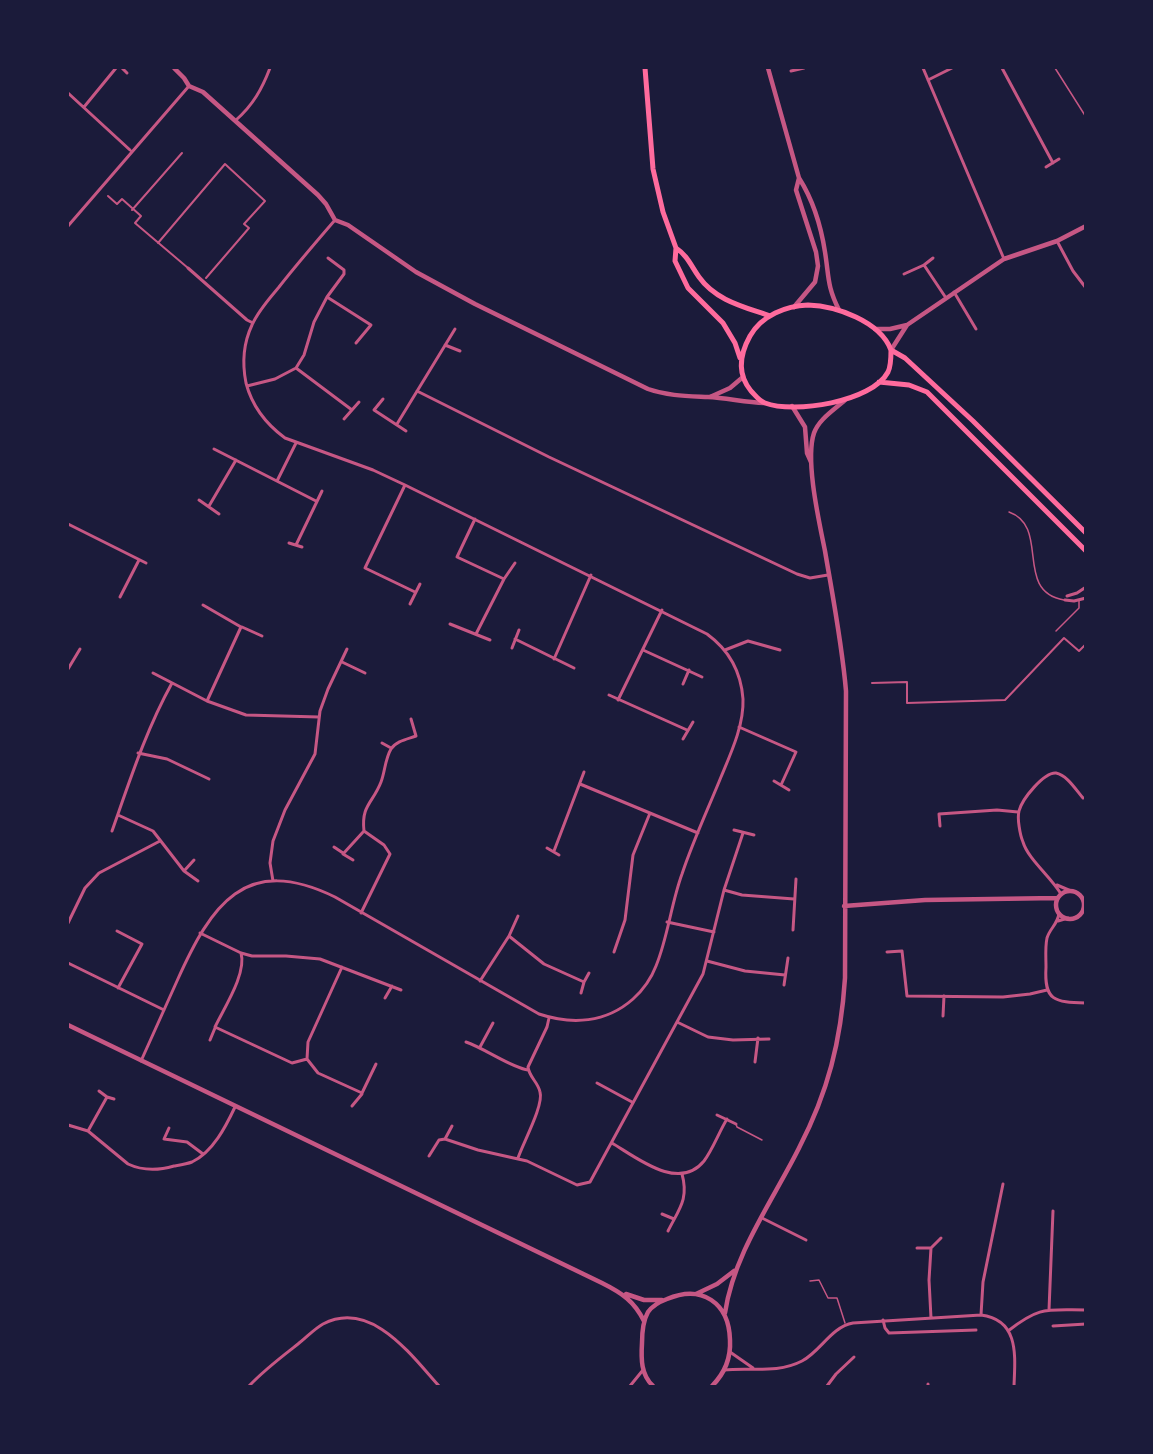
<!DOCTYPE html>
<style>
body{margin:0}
#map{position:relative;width:1153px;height:1454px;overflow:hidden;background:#1b1b3a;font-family:Karla,sans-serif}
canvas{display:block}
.frame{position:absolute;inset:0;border:69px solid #1b1b3a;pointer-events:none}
</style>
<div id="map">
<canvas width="1153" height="1454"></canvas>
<div class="frame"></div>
</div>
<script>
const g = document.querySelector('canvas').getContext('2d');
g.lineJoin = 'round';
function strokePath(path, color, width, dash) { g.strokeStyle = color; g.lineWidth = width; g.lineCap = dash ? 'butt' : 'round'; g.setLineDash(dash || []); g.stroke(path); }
strokePath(new Path2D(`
 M1055,68L1086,117
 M1009,512C1051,527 1013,591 1064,600
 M1056,631L1079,608V601
 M736,1124L737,1127L762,1140
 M810,1281L819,1280L828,1298H837L845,1323`), '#c65784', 1.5);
strokePath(new Path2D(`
 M108,196L117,204L122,199L141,216L135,223L188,268
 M132,210L182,153
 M158,243L225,164L265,201L244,224L249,228L206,278
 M872,683L907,682V703L1005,700L1064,638L1079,651L1086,644`), '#c65784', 2);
strokePath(new Path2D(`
 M122,68L127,73
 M923,68L1004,259
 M1002,68L1053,163
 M791,71L804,68
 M928,80L952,68
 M68,93L130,150
 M84,107L116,68
 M236,120C253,105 262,89 270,68
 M1046,167L1059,159
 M68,226L189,86
 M1057,241L1073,271L1086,288
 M924,265L946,298
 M188,268L247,320L253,323
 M904,274L924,265L933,258
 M954,292L976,329
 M327,297L344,274V270L328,258
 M445,345L460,351
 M296,368L352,410
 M247,386L275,379L296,368L304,355L314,322L327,297L371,325L356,343
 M417,391L549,457L797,574L810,578L828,575
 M383,399L374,410L406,431
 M344,419L359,402
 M397,424L455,329
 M214,449L316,501
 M277,481L296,443
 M405,485L365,568L415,592
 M199,500L219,514
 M209,506L236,460
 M475,519L457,557L504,579L476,634
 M68,524L146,563
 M289,543L302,547
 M296,545L322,491
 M504,579L515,563
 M1067,596L1077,593L1086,587
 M120,597L139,560
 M1065,600L1074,601L1086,598
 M410,604L420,584
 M203,605L241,627L207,701
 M450,624L490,640
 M242,627L262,636
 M515,639L574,668
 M512,648L519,630
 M643,650L702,677
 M725,650L748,641L780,650
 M554,659L591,575
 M342,662L365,673
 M68,669L80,649
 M153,673L207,701L246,715L319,717
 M683,684L689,670
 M609,695L687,730
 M618,700L662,610
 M739,727L796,752L781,785
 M683,739L693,722
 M382,743L391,748
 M138,753L167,759L209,779
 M774,781L789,790
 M580,784L698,833
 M118,815L153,831L184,871L198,881
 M940,826L939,814L997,810L1018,812
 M734,830L754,835
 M112,831C130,780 146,730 172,683
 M334,847L343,853
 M547,848L559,855
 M554,851L584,772
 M353,860L343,854L364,831
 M184,871L194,860
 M273,881L270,863L273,841L285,810L315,754L320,711L328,689L347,649
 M1057,885L1071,891
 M724,890L742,895L794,899
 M1061,894C1051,877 1028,859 1023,842C1020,835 1017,818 1019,811C1022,799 1044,772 1056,773C1067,775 1076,790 1083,798
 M361,913L390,854L384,845L364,831C361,805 373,803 381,782C385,772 385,759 391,749C396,741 408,739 416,736L411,719
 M1059,913C1058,924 1050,928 1047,938C1045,947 1046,958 1046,967C1044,1001 1054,1002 1086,1003
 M1058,921L1068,918
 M667,922L714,932
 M68,923L85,888L99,873L160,841
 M793,930L796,879
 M117,931L142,944L118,988
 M200,933L241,953L252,956H286L320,959L401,990
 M509,936L518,916
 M614,952L625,920L633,855L650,813
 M887,952L902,951L907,996L1003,997L1030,994L1047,990
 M241,953C247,973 224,1008 215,1027L292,1063L307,1059
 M707,961L745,971L785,975
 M68,963L164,1010
 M342,967L308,1042L307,1059L318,1073L362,1093L376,1064
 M480,981L509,936L544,964L584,982L581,993
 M584,982L589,973
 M784,985L788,958
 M385,998L392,986
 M943,1016L944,996
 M677,1022L708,1037L733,1040L769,1039
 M210,1040L215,1028
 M466,1042C484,1048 512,1068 528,1070
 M480,1047L493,1023
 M141,1061C153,1034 165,1008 177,981C211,905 245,853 335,897L539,1014C572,1025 606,1023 633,999C643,990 651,979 656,966C668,937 671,904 682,874C693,841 708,809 721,777C731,753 744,725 743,699C741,671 729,650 707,634L405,485L373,470L285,438C266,424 252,406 246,383C242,363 243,344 252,325C258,311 269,299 279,287C297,264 316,242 335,220
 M755,1062L758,1038
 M597,1083L632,1102
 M99,1091L107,1097
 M352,1106L362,1094
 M717,1115L736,1124
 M68,1125L88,1131L128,1164C143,1171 157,1171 174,1166C180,1165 187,1164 192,1162C213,1152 226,1126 235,1107
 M452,1126L445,1139L478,1150L527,1161L577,1185L590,1182L703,974L724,890L743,833
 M169,1128L164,1139L187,1142L203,1154
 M88,1131L107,1097L114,1099
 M612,1143C637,1158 679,1192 704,1161C713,1149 719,1132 727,1119
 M429,1156L439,1140L445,1139
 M518,1158C523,1143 544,1105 540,1092C538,1082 529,1077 528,1067L547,1027L549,1018
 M662,1214L674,1219
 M762,1218L806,1240
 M668,1231C679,1209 689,1199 682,1174
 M917,1248H931L941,1238
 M931,1248L929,1280L931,1318
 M1049,1310L1053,1211
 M981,1315L983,1282L1003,1184
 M883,1320L885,1328L889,1333L976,1330
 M1053,1326L1086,1324
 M1008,1331C1040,1306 1046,1310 1086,1310
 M730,1352L753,1368
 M724,1370C750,1367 777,1374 802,1361C821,1351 831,1327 853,1323L981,1315C1020,1320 1015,1357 1014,1386
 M249,1386C264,1370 280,1358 298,1344C306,1338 314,1329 323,1324C371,1299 411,1355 439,1386
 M630,1386L643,1370
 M827,1386L836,1374L854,1357
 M928,1386V1384`), '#c65784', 3);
strokePath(new Path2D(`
 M174,68L184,78L189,86L203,92L318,195L326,204L335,220L348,225L416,272L475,304L648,389C668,396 687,396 708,397C726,398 745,402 764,403
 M768,68L799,178C813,200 821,226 825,252C829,277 827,286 839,310
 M794,307L815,282L818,266L816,252L796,190L799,178
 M875,329H890L907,325L1004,259L1057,241L1086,226
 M891,350L907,325
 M710,397L730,388L743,377
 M792,406L805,427L807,453L811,462
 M1056 905a14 14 0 1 1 28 0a14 14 0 1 1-28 0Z
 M844,906L925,900L1057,898
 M68,1025L602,1283C622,1293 634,1301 644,1321
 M626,1294L644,1300H662
 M696,1294L717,1284L734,1271
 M725,1313C734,1253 772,1202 799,1148C828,1092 841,1041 845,978L846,691C842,644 833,598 825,551C819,521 805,460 814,433C819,419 834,410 845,400
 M653,1386C641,1375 641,1359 642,1343C642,1333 643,1321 648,1312C653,1305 659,1302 667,1299C702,1284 729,1303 730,1340C731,1358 724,1374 712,1386`), '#c65784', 4.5);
strokePath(new Path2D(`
 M645,68L653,169L663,212L676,248L675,261L688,288L723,323L735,343L740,358
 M676,248C688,256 691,266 699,277C716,301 745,307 770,316
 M808,305C836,306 880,321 891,350C891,357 891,366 888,372C872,402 794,414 765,403C759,401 755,395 751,391C737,374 740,354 750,336C762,315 786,306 808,305Z
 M891,350L905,358L973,421L1086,533
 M879,382L909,385L927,392L1086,551`), '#ff6b9d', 5);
</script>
